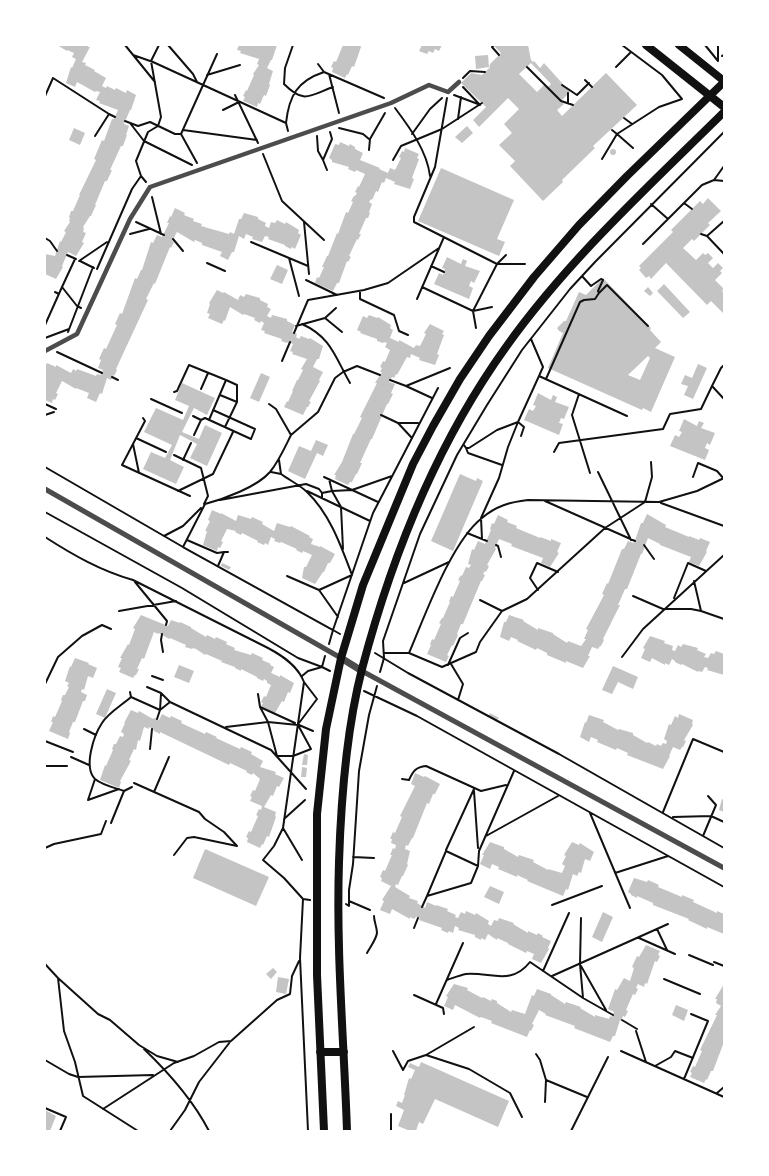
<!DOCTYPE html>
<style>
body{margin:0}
#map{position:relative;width:769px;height:1176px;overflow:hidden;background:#fff;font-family:"Titillium Web",sans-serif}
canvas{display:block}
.frame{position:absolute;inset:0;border:46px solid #fff;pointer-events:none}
</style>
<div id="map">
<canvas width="769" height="1176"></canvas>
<div class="frame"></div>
</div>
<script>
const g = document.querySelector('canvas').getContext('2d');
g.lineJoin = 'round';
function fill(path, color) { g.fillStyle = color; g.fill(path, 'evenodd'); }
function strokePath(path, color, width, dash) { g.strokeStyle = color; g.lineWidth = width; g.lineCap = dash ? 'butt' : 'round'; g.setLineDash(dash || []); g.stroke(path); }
fill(new Path2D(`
 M57,45H89L88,47H90L82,62L86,63L85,65L95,70L94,71L106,78L102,86L106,88L107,86L115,90L116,88L126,93L127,90L136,95L131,110H130L124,124L129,126L126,135H127L123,146H121L110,170H112L107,181H105L95,205H96L91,216H90L83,227L84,228L83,232L86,233L82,242L84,243L76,256L68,252L62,266L63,267L56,279L45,274V254L55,256L60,241L61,242L66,232L64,231L70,222L69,221L70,218L69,217L71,211H73L80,195H79L96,160L94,159L102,140L104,141L112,119H114L118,110L99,103L100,101L96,100L100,92L96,91L95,92L77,82L75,87L66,83L71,67L72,68L76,59L72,57L74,53L67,50V51Z
 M239,45H277L272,60H271L267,68L273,71L269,84L270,85L266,96L264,95L260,104L258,103L257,107L243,101L245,97L243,96L246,90L247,91L254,75L253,74L259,65L257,64L259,59L240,53L241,51L237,50Z
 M343,45H360L361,47L354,67L352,66L348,75L347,74L345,78L332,72L333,68L331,67L334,61L336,62Z
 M422,45H442L439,51L435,49L433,53L429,51L427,54L419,51Z
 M493,45H528L531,60L533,62L534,61L540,68L544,63L570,92L561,101L564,104L557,110L562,116L606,73L637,105L593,146L595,148L562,180L563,182L543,201L510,166L515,161L499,145L512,133L504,124L519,109L508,98L479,127L473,120L486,107L461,83L471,73L482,75L489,68V70L490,64L501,53ZM531,63L551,84L547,88L544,85L537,92L519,74Z
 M488,55L489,67L476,69L475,56Z
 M467,126L473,133L462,143L455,137Z
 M74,128L85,133L80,145L69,140Z
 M340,142L349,146L350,144L355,147V149L363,153L360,160L380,168L379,169L388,173L390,168L395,170L401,158L399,157L402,151L404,152L405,148L419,154L417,158L419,159L412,178L414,179L410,189L394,184L395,182L386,178L384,183L382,182L378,192L376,191L372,200L371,199L369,202L372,204L369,212L370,213L368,218H366L359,234H361L358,240L357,239L349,256L351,257L348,262L347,261L339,283H337L333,291L315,283L317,277L319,278L324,267H322L327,256H328L337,233L338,234L346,212L348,213L353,202L351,201L354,196H355L357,193L355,192L358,186L359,187L365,174L356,170L355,172L348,169L349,167L332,162V160L329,158L335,144L339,145Z
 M610 152a3 3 0 1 1 6 0a3 3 0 1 1-6 0Z
 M441,168L514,200L497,239L505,242L499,256L418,221Z
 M708,198L721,211L708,223L710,225L694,241L692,239L683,248L696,260L703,253L705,255L708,253L713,258L708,263L713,268L718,263L723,268L720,271L722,273L715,280L724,289L722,291L724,293V314L711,301L707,305L666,263L651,279L649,276L646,278L639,270L641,268L639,266L673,232L671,230L700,201L703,204Z
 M175,208L185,213L184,215L194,219L193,221L202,224L201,226L229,234L230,232L234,234L239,219H241L244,213L258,217V219L266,223L265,226L269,228L271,222L275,223L277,220L285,224L286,222L299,230L298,233L301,235L295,249L292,247L291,249L285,246V245L268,239L269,237L265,236L262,242L252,239L253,237L246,234L244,239L239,236L234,252H232L228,260L220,256L222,252L202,245V243L195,240L194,242L177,232L172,241L174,242L171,248L170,247L155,284L154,283L146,299L148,300L116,369L117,370L114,376L113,375L111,380L107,378L102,394L100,393L96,402L87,398L89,393L76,388V389L62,381L56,393L58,394L55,400L53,399L52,403L45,400V367L47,363L56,367V365L71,373L73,369L76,371L77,369L96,376L97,374L101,375L103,370L98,368L101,360L99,359L104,348L106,349L117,325L115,324L120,313L122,314L135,278L137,279L141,270H142L151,242L153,243L157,235L162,237L169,223H167L170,216L171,217Z
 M447,257L461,264L463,259L467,261L465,266L480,271L474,283L471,281L469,286L473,288L469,299L434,284L439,273L443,275L445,269L442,268Z
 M277,265L288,270L282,284L270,279Z
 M603,278L651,328L650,330L661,342L655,348L675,357L651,412L643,408L642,410L548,368L563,333L559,331L557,328L564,321H566L579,292L586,295ZM648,356L650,358L640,380L628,375Z
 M664,284L690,312L683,318L657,291Z
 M648,287L653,293L650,296L644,291Z
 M217,290L223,293L224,292L238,300L240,295L244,297L246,294L260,298V300L268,304L267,307L271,309L267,316L271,318L272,315L287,319V321L295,325L292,332L297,334L296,337L299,339L301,336L309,339L310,338L323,346L319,359H317L313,367L323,372L319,380L320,381L309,401L311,402L308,407H307L303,415L284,407L287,401L288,402L293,391H292L297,380H298L303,370L301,369L307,359L292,354L293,352L290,351L293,344L288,342L287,343L281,341L282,339L264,333L265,331L261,330L264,323L261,321L260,323L254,320L255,318L244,314L243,315L230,307L225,321L224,320L222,324L208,318L210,314L207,313L210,304L209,303Z
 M369,315L377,318L378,317L391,325L390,328L393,330L390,338L399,342V340L414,348L416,345L420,346L426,334L424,333L430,324L444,331L442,334L444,335L437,354L439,355L435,365L419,360L420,358L411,354L410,358L407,357L397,375L396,374L394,378L392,377L389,382L395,384L391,393L393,394L388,404H387L372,439H371L360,463H362L357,474H356L352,482H350L348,485L335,479L336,475H334L342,462L353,434H354L362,418L360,417L377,383H375L382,372H380L382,368L380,367L383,361L385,362L390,350L385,347L387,343L384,342L383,343L377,341V339L360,333L361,332L357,330L363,316L367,318Z
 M698,364L707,368L693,399L684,395L688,386L681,384L685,375L692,378Z
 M261,373L270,377L259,402L250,398Z
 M182,383L215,398L207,415L194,408L182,432L199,439L205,425L222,433L207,466L190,458L197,444L180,435L170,460L184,467L176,484L143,469L151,452L165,458L172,445L144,432L156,408L183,420L189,406L175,400Z
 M538,393L551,400L553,395L557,397L555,402L569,407L564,419L561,418L559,423L563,424L559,435L524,420L529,409L533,411L536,406L533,405Z
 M684,419L697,426L699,421L704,423L701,428L715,433L710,445L707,443L705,448L709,450L705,460L670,446L675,435L679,437L682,432L679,431Z
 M316,440L328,445L323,456L317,453L305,479L288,471L299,446L311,451Z
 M460,474L476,481L477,478L483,481L453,551L431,541Z
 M212,510L221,514V513L236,521L238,515L251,519L252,517L263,522L262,524L274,531L277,523L290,527L291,526L310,536L309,537L313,539L311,544L320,547V546L335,554L330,563H328L324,572H323L315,584L302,578L304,567H306L312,555L303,551L302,553L296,550L297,549L281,542L280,543L274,541L275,539L271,537L268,545L265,543L264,545L257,542L258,541L242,533L241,535L235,532L236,531L227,529L221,541L223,542L220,548L218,547L217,551L203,545L207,531H205L210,521L208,520Z
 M647,514L666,525L665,527L689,537V536L699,540L700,538L710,542L706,551L707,552L699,566L689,562L691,557L660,545V544L648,538L642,554H641L627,589H625L618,605H620L603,639L604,640L601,646H600L598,649L592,647L588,656H590L583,668L566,661V663L547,655V653L537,648L536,650L517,641L518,640L511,637L509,641L500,637L504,622H506L509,615L524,620L523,621L538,630V628L553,633V634L567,643L568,641L581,646L586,639H584L588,630L586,629L604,595L602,594L607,583L608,584L622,549H624L628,541L634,543L641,523H643Z
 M498,515L508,520L507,522L517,526L516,528L540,538V537L551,541V539L561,543L557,552L559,553L550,567L541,563L543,558L511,546L512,544L499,539L495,548L496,549L487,565L489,566L486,572L485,571L483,574L485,575L482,581H481L463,624H461L457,634L458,635L453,646L452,645L447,655L449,656L446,662L427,654L431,645L430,644L432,639L434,640L441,624L439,623L442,618H443L450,602H449L451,596L453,597L460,581L458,580L461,575L462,576L466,567L469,568L471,565L468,564L472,549L474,550L478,541L485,544L491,530L490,529L492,523L494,524Z
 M222,563L231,567L229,570L221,566Z
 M141,615L168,626L171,620L180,623V622L191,627V628L206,637L207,635L215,639L216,637L227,642L226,644L235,648L234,650L251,655L252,653L263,658L262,660L271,664L270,665L274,667L271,673L280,677V675L294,683L290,693L288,692L284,702L282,701L275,713L261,707L263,703L261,702L264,696L266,697L271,685L267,683V681L264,679L263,681L257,678V677L241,669V671L235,668V667L221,662L222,661L206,654L205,655L196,649L193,648L192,649L185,647L186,645L170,638L169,639L159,633L158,634L154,632L144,659L142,658L137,669H139L136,675H135L133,678L119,672L121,668L118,667L122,658H120L128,644L129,645L135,629L133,628Z
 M650,636L665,641L664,643L673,646L672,650L675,651L678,645L681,647L683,644L698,648L697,650L706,654L704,657L708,658L711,653L714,654L716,651L724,654V675L707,670L708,668L705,667L702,672L698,671V672L682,664L681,665L675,662V661L672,659L669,665L665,663V665L652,658L650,662L641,658L645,649L643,648Z
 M75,658L89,663L88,664L97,668L93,678L88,676L84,690L82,689L81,692L87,695L85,701H83L75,722H73L69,732L70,733L68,739L49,731L53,722H51L53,716L55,717L62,701L61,700L63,695H65L69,687L67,686L69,683L65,681L70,666L71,667Z
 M179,665L194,671L189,683L174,677Z
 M613,666L638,677L633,689L618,682L612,694L602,690Z
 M107,689L116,693L105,718L96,714Z
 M131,710L138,713L139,711L153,719L154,718L159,720L162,714L170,718L171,716L182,721L181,723L205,734L206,732L217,737L216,738L240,749L241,747L252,752L251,754L263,761L260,767L276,772L275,774L284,778L279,787L277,786L273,796L271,795L264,807L276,812L275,816L276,817L269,837L267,836L263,845L262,844L260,848L247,842L248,838L246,837L249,831L251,832L258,816L256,815L259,809L261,810L262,806L250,801L252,797L250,796L253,790L255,791L260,779L253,773L252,775L246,772L247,771L230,763L229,765L160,732V734L154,731V730L149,727V729L144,727L140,741L138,740L136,750L134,749L129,760L131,761L120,781L121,782L119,788L100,780L105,765L106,766L113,750L112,749L114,744H116L120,736L123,737L124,734L121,732L125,723H124Z
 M490,713L499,718L497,720L489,716Z
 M679,714L693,720L692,724L693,725L684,740L686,741L683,747H682L680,750L673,747L669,756H670L663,769L627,755L628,753L617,748L616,750L597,742L598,740L591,737L589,742L580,737L585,722L586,723L589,715L604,720L603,722L618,730L619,729L633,733V735L647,743L648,742L656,746L657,744L661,746L663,743L666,744L667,741L664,739L669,724L671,725L675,716L678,718Z
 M304,754L308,755L307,765H302Z
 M302,767L307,768L306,777H301Z
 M415,773L424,777L425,776L440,784L435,794H433L429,804L427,803L413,838H412L408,846L406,845L405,849L410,851L407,864L408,865L403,876H402L398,885L396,884L395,887L410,896L409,898L418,901L417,903L425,908L427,902L436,906V905L448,909L447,911L456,915L455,917L458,918L461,912L465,914L466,911L475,915L476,913L489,921L488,924L491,926L494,920L498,921L499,918L514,923L513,924L528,933V931L537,935L538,933L543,936L542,937L551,941L548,948L549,949L541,963L532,959L534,954L527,951L526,953L508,944V943L497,938V940L488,934L485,940L481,938V940L475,937V935L458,930L459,928L455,926L453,933L449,931L448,933L441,930L442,928L419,920L420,918L416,917L414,919L410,917V919L392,909L390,914L380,910L384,901L382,900L391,886L381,881L382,878L380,877L383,870L385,871L392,855H390L393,848L395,849L396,845L391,843L392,839H390L393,832L395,833L402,817L400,816L415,786L411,784Z
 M722,799L724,800V812L719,810Z
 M490,842L504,847V849L518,857L519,855L534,860L533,862L548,870V869L562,873L565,866L562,864L566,856L564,855L572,842L579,845L580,843L594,852L590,861L585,859L581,873L579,872L577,876L573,874L568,890L566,889L563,896L527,881L528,880L517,875V877L498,869L499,867L492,864L490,869L480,864L484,855H482Z
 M205,849L269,877L256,906L193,878Z
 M634,878L647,882L648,880L659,885L658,887L682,897V895L694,900L693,902L717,913V911L724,914V934L707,927V929L688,920L689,919L653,905V903L637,896V898L631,895V894L628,892Z
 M490,886L504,892L499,904L484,897Z
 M603,912L613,917L602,942L592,937Z
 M646,945L660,951L658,955L660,956L657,962L655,961L647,984L645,983L644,987L638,984L636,988L638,989L635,995L633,994L626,1010L628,1011L625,1017L623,1016L621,1021L620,1020L615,1036H613L610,1042L574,1028L575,1026L545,1015L546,1014L539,1010L532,1024L534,1025L531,1031L530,1030L527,1037L491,1023L492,1021L481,1017L480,1018L455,1005L453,1010L444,1006L448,997L446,996L454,984L468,988L467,990L482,998L483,997L491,1001L492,999L497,1001V1003L511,1012L512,1010L525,1014L532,995L534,996L537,989L551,994V995L565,1004L566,1002L581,1007L580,1008L595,1017V1015L609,1019L610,1016L612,1017L614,1012L608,1009L615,989L617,990L624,978L630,981L634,968L632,967L637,956L639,957Z
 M273,968L277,972L271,979L266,974Z
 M278,977L289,979L286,994L276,992Z
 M724,984V1042L713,1071H711L707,1080L706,1079L704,1083L690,1077L692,1073L690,1072L693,1066L695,1067L702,1051L700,1050L717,1015H715L721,1006L716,1003L717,999H715Z
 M676,1005L688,1010L684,1021L672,1015Z
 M421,1062L509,1101L498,1127L435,1099L423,1124L419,1122L416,1131H410L398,1126L404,1110L396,1106L398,1101L402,1103L405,1095H404L409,1078L411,1079L415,1070L408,1067L410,1063L419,1067Z
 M45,1110L56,1116L50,1131H45Z`), '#c4c4c4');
strokePath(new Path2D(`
 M125,45L155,82
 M168,45L193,74L197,82
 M293,45L285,68L284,84C304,104 309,96 333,87
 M705,45L718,61
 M493,46L492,47L499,55
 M133,55L153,62L286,123L288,131
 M722,56L724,55
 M718,61V45
 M318,64L324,72L384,98
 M527,67L561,101L573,105
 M616,67L631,52
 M329,74L339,113
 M207,75L240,65
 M463,78L470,71L485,72
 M585,80L592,87
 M562,85L577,95L589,83
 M463,87L480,105
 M235,95L258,143
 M454,95L478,104
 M45,96L53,78L109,114
 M447,98L435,167L414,217V222L497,264H525
 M568,103V93
 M395,108C410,128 427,151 430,176
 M223,110L239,102
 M624,118L632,124
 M458,119L461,97
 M125,121L138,126L150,122L175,134H181
 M130,123L144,141L192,165
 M286,123C289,96 297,81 324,72
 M339,128L363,134L369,139
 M183,130L257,140
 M612,130L617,134L659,107L682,99L662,75L622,45
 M412,134L430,109L442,98
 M95,136L109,114L115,117
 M317,136L318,151L323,160
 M369,150L370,139L385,113
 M263,154L282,201L324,240
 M602,159L617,134L633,148
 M393,160L401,146L442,129L482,103
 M197,163L181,134L217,54
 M327,170L323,160L332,139L330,132
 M714,180L724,166
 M146,182L141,176L136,161L148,132L158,126L161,117L151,61L159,45
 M152,197L161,234
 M684,203L692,209
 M651,204L668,219
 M724,221L707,236L724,254
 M136,222L164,235
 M304,222L309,274
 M130,234L149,229
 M701,234L707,236
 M45,238L50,241L57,251
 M173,239L183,251
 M251,242L308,266
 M643,244L702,185L714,180L724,181
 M67,255L76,259
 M289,258L299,296
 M75,259L62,287L77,306L81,308
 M79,261L107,242
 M80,261L94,268
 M207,263L225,271
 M431,266L444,272
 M97,269L132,189L141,176
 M306,280L337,295
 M422,287L473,311L492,307
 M360,291V299L394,315L399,331L408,335
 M55,292L59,294
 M599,293L607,285L648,326
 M417,299L444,237
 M325,318L342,332
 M302,324C331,337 335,357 350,383
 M45,325L62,287
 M296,326L325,318L336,308
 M476,328L473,311L497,264L506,255
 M68,332L93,267
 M294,333L308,300L364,290L388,283L439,248
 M45,338L69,329
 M531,339L543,367L539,376L627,416
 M57,352L102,373
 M282,361L290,342
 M724,365L721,368L712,386L724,399
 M112,377L118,380
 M546,379L580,302L584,300L595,299L599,293L598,291L603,280L601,279L591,286L582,276
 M390,380L406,386L450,368
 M406,386L432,398
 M201,389L208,373
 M174,392L177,391L189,365L226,380L209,420
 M579,394L572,415L590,473
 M220,395L237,402
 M151,399L182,413
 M45,404L56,409
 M45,415L54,412
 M381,415L398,423L411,437
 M193,416L201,420
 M143,418L145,421L122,465L190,496
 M398,423H418
 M225,427L237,402V385L226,380
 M194,435L201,420L205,418L251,439L255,429L213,410
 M291,435L318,412L335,378L343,372L357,366L380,375
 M521,436L524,427L518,422L539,376
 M136,438L166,452
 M133,444L139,473
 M464,445L466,448H469L497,430L518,422
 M466,448L468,453L502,465
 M554,452L559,443L663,429L670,414L701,409L712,386
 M174,455L201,468L208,496L204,504
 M183,460L191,443
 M279,460L281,474C289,480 300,485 307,492C330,514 341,546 352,575L319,590L287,576
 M45,467L183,547L205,504C224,499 257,487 270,472C279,461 285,447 291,435L276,409L269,404
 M271,472L281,474
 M598,472L631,540
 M324,477L378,502
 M693,477L698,463L717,471L724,479
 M329,479L332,491L341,507L343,549
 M178,491L213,474L233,432
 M307,491L370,521
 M322,493L332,491L352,490L392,476
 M220,500L306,484L319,489L322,493V498
 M545,501L635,541
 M661,503L724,526
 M45,512L182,588L298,658L322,667
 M467,533L487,541
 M164,536L183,526L201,508
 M45,537C73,555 101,571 133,580L268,648C283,656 298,666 304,682L283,828L274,846L263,860L284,878L303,899
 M482,539L481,518L499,478L508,447L518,422
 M187,540L217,553L224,552
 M496,545L498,546L501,557
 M644,545L654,559
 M183,547L333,630L373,513L438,388
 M218,566L224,552H228
 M694,581L701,611
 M135,582L167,621L166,625
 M404,583L449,562
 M319,590L338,617
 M538,590L530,578L537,563L558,572
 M633,596L663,609H691L701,611L724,619
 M674,598L688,563L706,571
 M480,600L502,611L527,599L605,528L645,502L652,477L651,462
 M119,611L176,601
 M162,634L161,640L163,652
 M329,644L333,630L340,634
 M375,653L408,673L559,754L724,848
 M384,653H409L442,667L476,652L480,642L502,611
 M409,653C425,616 451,542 482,518C496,506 510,502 528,500L659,502L697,491L724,478
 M325,656L322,667L330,671
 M622,657L643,629L724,555
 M451,664L463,684L458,700
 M448,665L460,638L468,633
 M380,672L384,658L383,641L420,534L457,455L487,405L522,350L570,289L595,262L724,132
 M152,676L163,680
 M302,676L308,671L322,667
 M45,684L58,657L82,636L102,625L111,629
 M147,687L161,693L170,702L271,750L306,789
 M364,691L417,716L724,887
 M130,692L131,697
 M258,694L260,707L295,723
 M260,707L268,722L277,756H293L311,749L298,725
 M157,719L160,710L170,702
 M299,723L317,699L304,682
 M299,725L313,731
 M226,727L268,722L298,725
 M84,729L96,735
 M45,741L73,752
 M150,749L152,729
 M71,757L89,765
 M45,766H67
 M95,779L88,800L119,789
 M402,779L409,780C413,771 416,767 426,766L481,791L506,785
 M134,783L199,812L205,819L224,832L237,846
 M132,787L124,791C115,788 102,785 95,779C83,767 94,735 102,723C108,713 122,705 131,697L160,710L161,694
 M474,791L478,848
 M154,792L169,757
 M663,812L693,739L724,752
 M590,813L630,908
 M673,817L711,816L724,822
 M284,819L305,800
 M111,823L124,791
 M283,828L302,860
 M486,836L558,796
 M703,836L716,805L708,796
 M45,848L54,844L101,834L106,821
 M446,850L474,789
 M174,855L187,838L194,837L237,846
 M353,857L374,858
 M615,873L668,856
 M427,896L446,851L478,866
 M349,901L370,910
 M346,904L349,906V890L353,864L359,771L369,715L377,686
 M552,905L602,886
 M422,907L427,896L471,883L478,866L479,851L514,771
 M581,918L580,964L583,998
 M414,928L418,918
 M657,929L667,950
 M639,938L675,954
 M45,942V945
 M367,953C370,947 376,940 377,933C377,927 374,922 374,916
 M689,955L713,965
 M714,962L724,966
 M45,964L58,978L98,1014L110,1020L139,1045L157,1056L178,1062
 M581,966L606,1010
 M543,971L569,913
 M552,976L668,924
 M58,978L64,1031L75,1062L83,1096L138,1131
 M664,979L700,994
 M447,980C453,978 460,975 466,974C491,972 511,986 530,962L583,998L613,1015
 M414,995L443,1008L444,1014
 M436,1004L463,943
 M622,1020L637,1029
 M636,1031L646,1062
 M144,1049C169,1073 193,1100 209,1131
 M393,1051L403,1070L408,1061L426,1055L469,1069L510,1093L522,1117
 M621,1051L724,1097
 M536,1054L540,1060L546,1080L587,1097
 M426,1055L474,1027
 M45,1060L69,1074L78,1077L153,1075
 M655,1066L671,1057L675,1051L693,1058
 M684,1079L708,1021L691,1014
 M717,1093L724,1087
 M545,1102L546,1080
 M45,1108L66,1117L60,1131
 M103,1109L174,1063L194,1056L219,1042L231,1041L277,1000L290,994L292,976L299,961
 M170,1131L185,1110L199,1082L230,1042
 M308,1131L300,958L303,899L310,900
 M391,1131V1114
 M571,1131L608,1057`), '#111', 2);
strokePath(new Path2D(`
 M45,351L77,334L130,219L150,187L391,103L429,85L448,92L459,82`), '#4c4c4c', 4.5);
strokePath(new Path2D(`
 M45,489L341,658
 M362,671L724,868`), '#4c4c4c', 5);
strokePath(new Path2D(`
 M341,658L362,671`), '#4c4c4c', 7);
strokePath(new Path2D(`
 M646,45L724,107
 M679,45L724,81
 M320,1052H344
 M324,1131L317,975V814L326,729L341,658L363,585L413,464L433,426L460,379L489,336L534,277L579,225L627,176L724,82
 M347,1131C344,1041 336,952 339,862C341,798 346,731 362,669C392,555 437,443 506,347C568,260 648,187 724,112`), '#111', 8);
</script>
